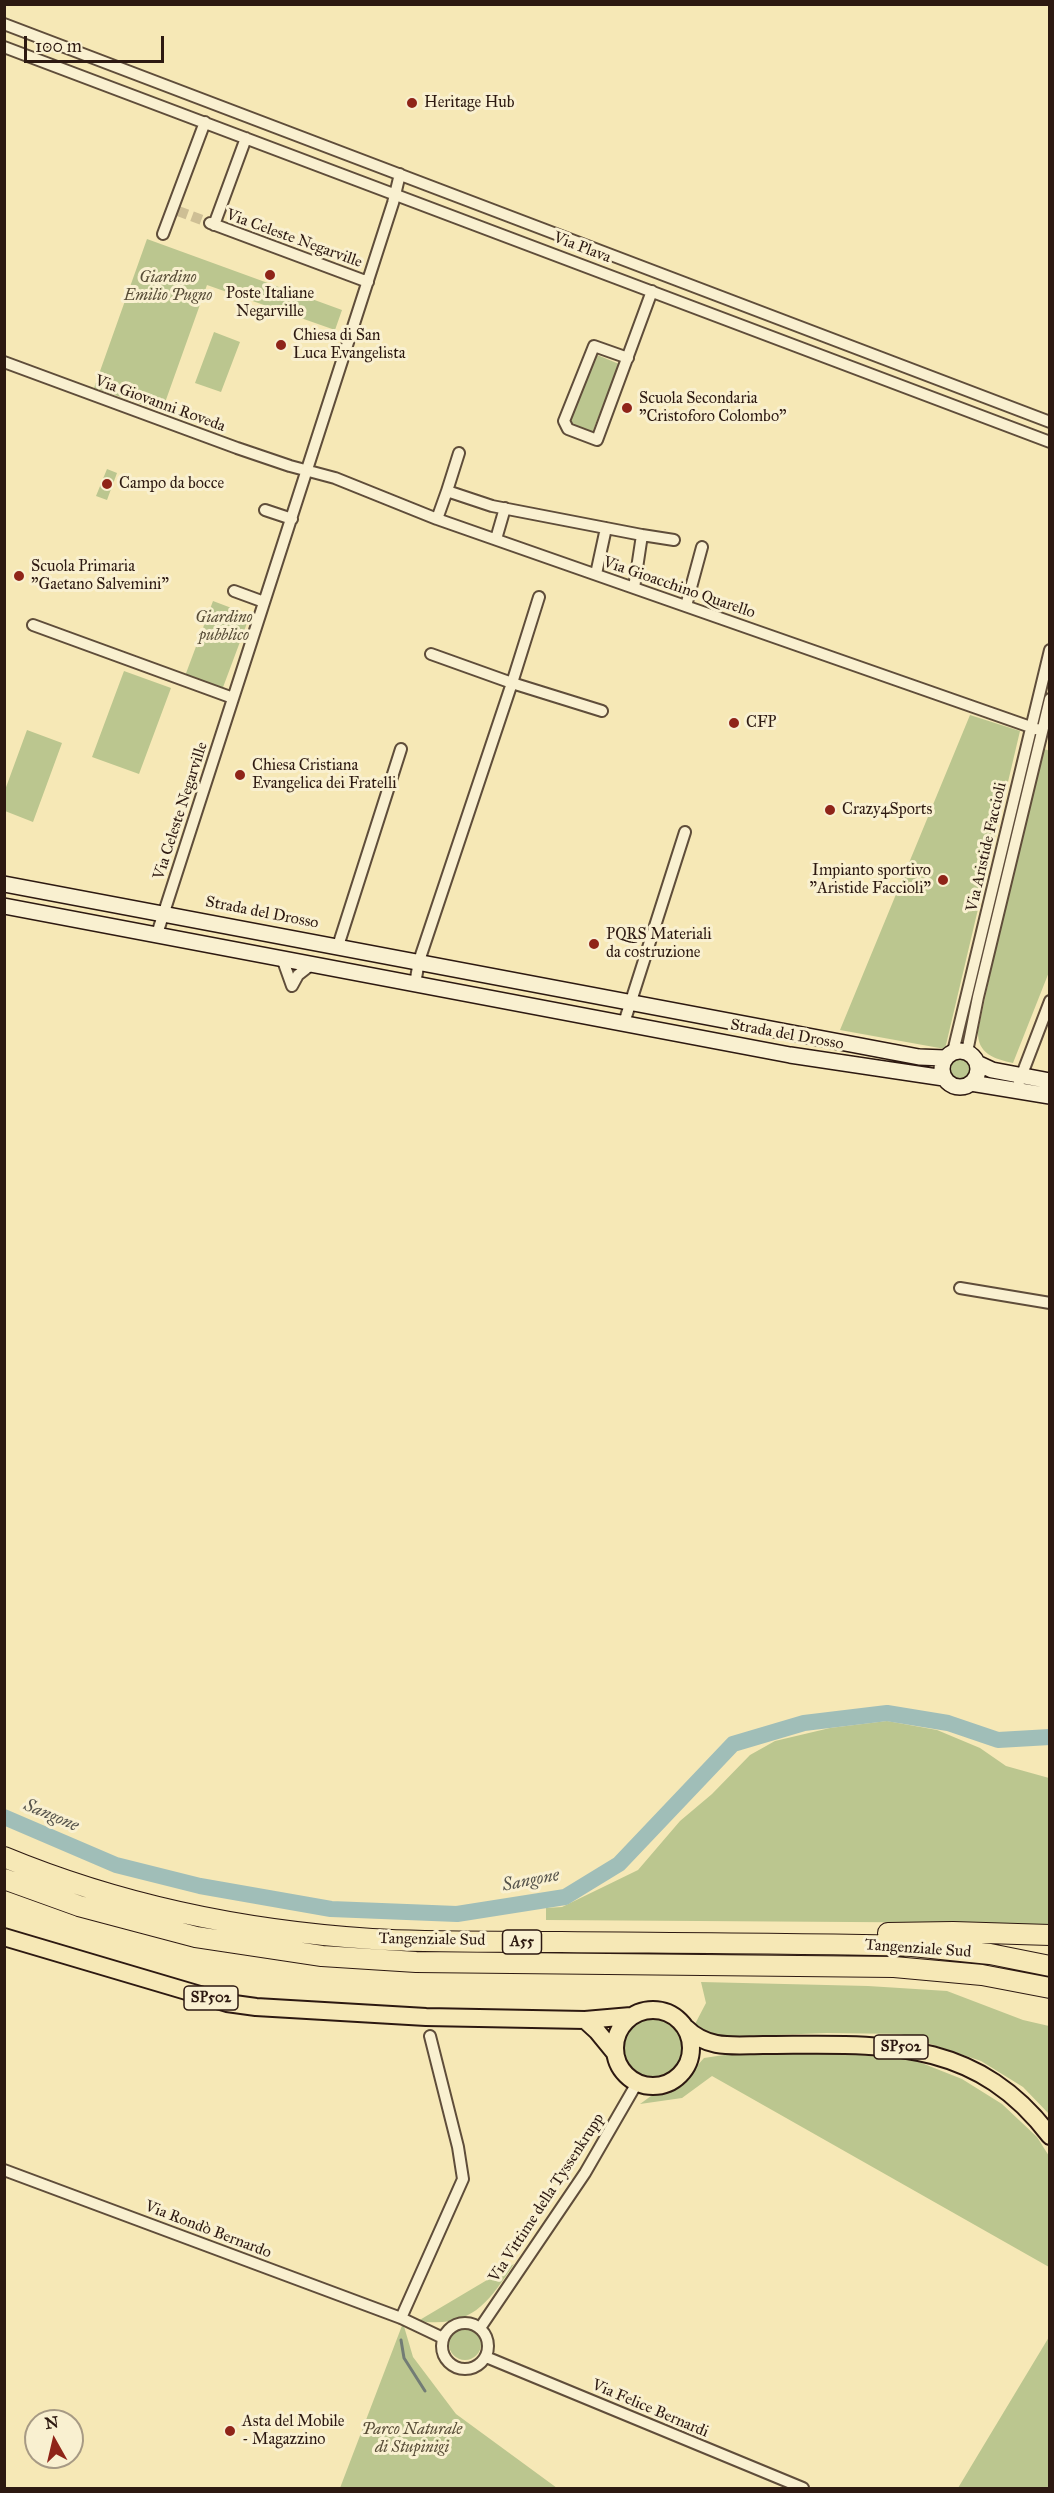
<!DOCTYPE html>
<meta charset="utf-8">
<style>
body{margin:0}
#map{position:relative;width:1054px;height:2493px;overflow:hidden;background:#f6e8b6;font-family:"IM FELL Great Primer",serif}
canvas{display:block}
.frame{position:absolute;inset:0;border:6px solid #2d1911;pointer-events:none}
.north{position:absolute;left:24px;top:2409px;width:60px;height:60px;box-sizing:border-box;background:#f9f0d0;border:2px solid #a79a84;border-radius:50%;rotate:352deg;font-size:16px;font-weight:700;line-height:24px;text-align:center;color:#2d1911}
.north::after{content:'';display:block;margin:auto;width:21px;height:27px;background:#8f2418;clip-path:polygon(50% 0,100% 100%,50% 72%,0 100%)}
.scale{position:absolute;left:24px;top:36px;width:140px;height:27px;box-sizing:border-box;border:3px solid #2d1911;border-top:0;padding-left:8px;font-size:18px;line-height:21px;white-space:nowrap;color:#2d1911;-webkit-text-stroke:4px #f9f0d0;paint-order:stroke}
</style>
<div id="map">
<canvas width="1054" height="2493"></canvas>
<div class="frame"></div>
<div class="north">N</div>
<div class="scale">100 m</div>
</div>
<script>
const g = document.querySelector('canvas').getContext('2d');
g.lineJoin = 'round';
function fill(path, color) { g.fillStyle = color; g.fill(path, 'evenodd'); }
function strokePath(path, color, width, dash) { g.strokeStyle = color; g.lineWidth = width; g.lineCap = dash ? 'butt' : 'round'; g.setLineDash(dash || []); g.stroke(path); }
function write(font, color, halo, rows, align = 'center') {
  g.font = font + ' "IM FELL Great Primer",serif'; g.lineWidth = 6; g.setLineDash([]); g.textBaseline = 'middle'; g.strokeStyle = halo; g.fillStyle = color; for (const [text, x, y, turn = 0] of rows) {
    g.save(); g.translate(x, y); g.rotate((+turn || 0) * Math.PI / 180); g.textAlign = isNaN(turn) ? turn : align; if (halo) g.strokeText(text, 0, 0); g.fillText(text, 0, 0); g.restore();
  }
}
fill(new Path2D(`
 M147,239L342,310L335,330L207,285L162,411L94,388Z
 M214,332L240,342L221,392L195,383Z
 M595,354L619,364L592,433L568,423Z
 M107,469L117,473L107,500L96,496Z
 M213,601L250,615L222,690L185,676Z
 M124,671L171,688L139,774L92,757Z
 M970,715L1020,731L945,1049L840,1030Z
 M27,730L62,743L33,822L5,811V790Z
 M1044,749L1050,751L1049,972L1013,1063C995,1059 977,1054 978,1031L1002,919Z
 M950 1068a11 11 0 1 1 22 0a11 11 0 1 1-22 0Z
 M887,1721L937,1730L980,1748L1006,1766L1049,1778V1926L1003,1923L546,1920V1908L562,1907L638,1870L680,1821L712,1794L750,1755L775,1741L830,1728Z
 M701,1982L868,1986L947,1991L1023,2020L1049,2026V2114L1023,2087L981,2061L901,2034L827,2033L722,2037L694,2026L706,2003Z
 M620 2048a32 32 0 1 1 64 0a32 32 0 1 1-64 0Z
 M785,2053L849,2054L914,2060L962,2079L1002,2104L1037,2137L1049,2156V2267L712,2076L682,2098L640,2104L651,2096L678,2087L704,2058L724,2055Z
 M514,2264C487,2304 472,2328 418,2321Z
 M403,2323L413,2357L456,2414L557,2488H340Z
 M449 2344a16 16 0 1 1 32 0a16 16 0 1 1-32 0Z
 M1049,2337V2488H958Z`), '#bbc68f');
strokePath(new Path2D(`
 M401,2340L404,2358L425,2391`), '#727c75', 3);
strokePath(new Path2D(`
 M4,1817L116,1865L200,1886L331,1909L457,1914L565,1897L619,1864L733,1744L804,1723L887,1713L948,1723L998,1740L1050,1737`), '#a0beb8', 16);
strokePath(new Path2D(`
 M178,211L210,223`), '#cebf95', 10, [10, 5]);
const street = new Path2D(`
 M4,24L1050,422
 M4,47L1050,442
 M210,223L368,282
 M214,225L246,138
 M163,234L205,122
 M628,358L594,346L564,421L568,429L597,440L652,291
 M4,362L237,448L290,466L335,478L437,519L1042,731
 M447,491L459,453
 M265,510L292,519
 M437,519L447,491L492,506L642,535L634,588
 M642,535L674,540
 M496,539L505,508
 M596,574L606,528
 M234,591L264,602
 M686,606L702,547
 M33,625L233,698
 M431,654L512,683L602,711
 M157,934L393,203L400,174
 M338,946L401,749
 M282,958L292,986
 M415,984L419,961L512,683L539,597
 M292,986L298,975L312,964
 M624,1023L685,832
 M953,1052L1050,650
 M967,1052L978,997L1050,699
 M1019,1082L1050,1001
 M960,1288L1050,1303
 M4,2170L401,2318L443,2338
 M401,2318L463,2179L458,2147L430,2036
 M442 2346a23 23 0 1 1 46 0a23 23 0 1 1-46 0Z
 M480,2328L585,2173L637,2083
 M486,2357L803,2488`);
const secondary = new Path2D(`
 M4,884L919,1057L945,1058
 M4,906L790,1055L944,1078
 M942 1069a18 18 0 1 1 36 0a18 18 0 1 1-36 0Z
 M977,1063L992,1070L1050,1081
 M971,1083L1050,1096`);
const primary = new Path2D(`
 M4,1937L227,2003L256,2007L426,2017L585,2020L631,2016
 M615 2048a38 38 0 1 1 76 0a38 38 0 1 1-76 0Z
 M585,2020L597,2031L615,2053
 M686,2028C708,2050 735,2045 763,2045C876,2045 973,2034 1050,2136`);
const highway = new Path2D(`
 M4,1857C120,1905 247,1931 372,1939C435,1943 498,1941 561,1942C678,1943 795,1943 912,1946L990,1954L1050,1966
 M4,1879L79,1906L196,1937L322,1956L416,1962L894,1967L982,1975L1050,1988
 M888,1933L953,1932L1050,1935`);
strokePath(street, '#5f4d3a', 14);
strokePath(secondary, '#2d1911', 18);
strokePath(primary, '#2d1911', 20);
strokePath(highway, '#2d1911', 22);
strokePath(street, '#f9f0d0', 10);
strokePath(secondary, '#f9f0d0', 15);
strokePath(primary, '#f6e8b6', 16);
strokePath(highway, '#f6e8b6', 20);
for (const [x, y, r, color] of [
 [412,103,6,"#8f2418"],
 [270,275,6,"#8f2418"],
 [281,345,6,"#8f2418"],
 [627,408,6,"#8f2418"],
 [107,484,6,"#8f2418"],
 [19,576,6,"#8f2418"],
 [734,723,6,"#8f2418"],
 [240,775,6,"#8f2418"],
 [830,810,6,"#8f2418"],
 [943,880,6,"#8f2418"],
 [594,944,6,"#8f2418"],
 [230,2431,6,"#8f2418"]
]) { const dot = new Path2D(); dot.arc(x, y, r, 0, 2 * Math.PI); g.fillStyle = color; g.fill(dot); strokePath(dot, '#f9f0d0', 2); }
for (const [x, y, w] of [
 [522,1942,39],
 [211,1998,54],
 [901,2047,54]
]) { const box = new Path2D(); box.roundRect(x - w / 2, y - 12, w, 24, 4.5); g.fillStyle = '#f9f0d0'; g.fill(box); strokePath(box, '#2d1911', 1.5); }
write('bold 15px', '#2d1911', null, [
 ["A55",522,1942],
 ["SP502",211,1998],
 ["SP502",901,2047]
]);
write('16px', '#2d1911', '#f9f0d0', [
 ["Heritage Hub",424,103],
 ["Poste Italiane",270,294,"center"],
 ["Negarville",270,312,"center"],
 ["Chiesa di San",293,336],
 ["Luca Evangelista",293,354],
 ["Scuola Secondaria",639,399],
 ["\"Cristoforo Colombo\"",639,417],
 ["Campo da bocce",119,484],
 ["Scuola Primaria",31,567],
 ["\"Gaetano Salvemini\"",31,585],
 ["CFP",746,723],
 ["Chiesa Cristiana",252,766],
 ["Evangelica dei Fratelli",252,784],
 ["Crazy4Sports",842,810],
 ["Impianto sportivo",931,871,"right"],
 ["\"Aristide Faccioli\"",931,889,"right"],
 ["PQRS Materiali",606,935],
 ["da costruzione",606,953],
 ["Asta del Mobile",242,2422],
 ["- Magazzino",242,2440]
], 'left');
write('16px', '#2d1911', '#f9f0d0', [
 ["Via Celeste Negarville",294,239,20],
 ["Via Plava",582,248,21],
 ["Via Giovanni Roveda",160,404,20],
 ["Via Gioacchino Quarello",679,588,19],
 ["Via Celeste Negarville",181,811,-72],
 ["Via Aristide Faccioli",987,847,-77],
 ["Strada del Drosso",262,913,11],
 ["Strada del Drosso",787,1035,10],
 ["Tangenziale Sud",432,1940,1],
 ["Tangenziale Sud",918,1949,4],
 ["Via Vittime della Tyssenkrupp",547,2198,-57],
 ["Via Rondò Bernardo",208,2230,21],
 ["Via Felice Bernardi",650,2409,23]
]);
write('italic 16px', '#584d37', '#f9f0d0', [
 ["Giardino",168,278],
 ["Emilio Pugno",168,296],
 ["Giardino",224,618],
 ["pubblico",224,636],
 ["Parco Naturale",412,2430],
 ["di Stupinigi",412,2448]
]);
write('italic 18px', '#55534b', '#f9f0d0', [
 ["Sangone",51,1816,23],
 ["Sangone",531,1881,-11]
]);
</script>
